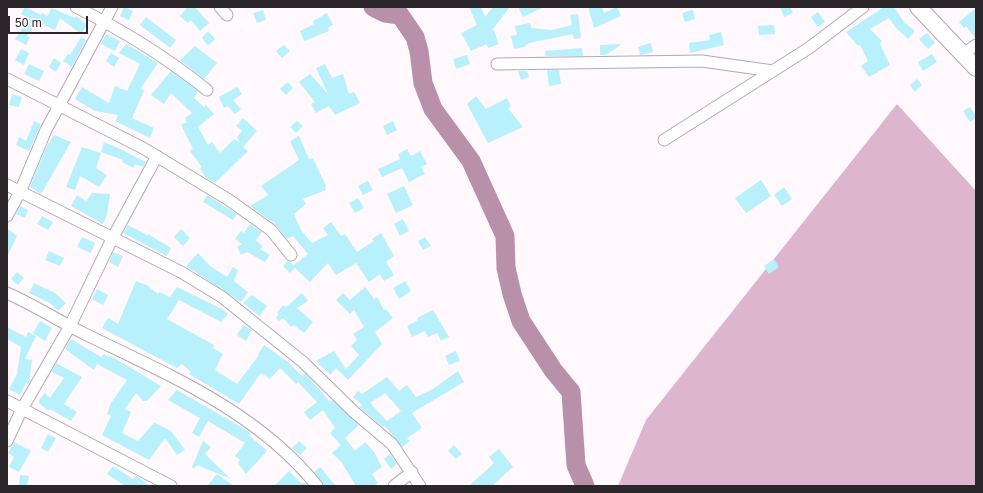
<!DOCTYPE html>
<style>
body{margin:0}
#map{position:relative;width:983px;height:493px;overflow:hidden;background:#fff8fc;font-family:Helvetica,sans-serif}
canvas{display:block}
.frame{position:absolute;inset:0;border:8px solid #2a2629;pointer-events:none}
.scale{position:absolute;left:8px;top:16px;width:80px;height:18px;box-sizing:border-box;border:2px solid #2a2629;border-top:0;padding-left:5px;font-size:12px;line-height:14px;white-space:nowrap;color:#2a2629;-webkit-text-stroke:3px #fff8fc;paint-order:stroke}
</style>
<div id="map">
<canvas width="983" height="493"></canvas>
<div class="frame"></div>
<div class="scale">50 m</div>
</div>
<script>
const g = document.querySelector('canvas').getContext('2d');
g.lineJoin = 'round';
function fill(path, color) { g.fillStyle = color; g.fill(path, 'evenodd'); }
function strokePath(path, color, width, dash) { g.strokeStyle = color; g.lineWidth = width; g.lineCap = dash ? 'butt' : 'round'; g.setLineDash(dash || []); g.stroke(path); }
fill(new Path2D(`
 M897,104L976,191V486H618L646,420Z`), '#deb5cf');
strokePath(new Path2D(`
 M373,7L385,13L400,15L415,37L419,51L423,83L433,109L471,161L505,236L506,268L512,294L521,321L553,370L571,392L576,465L585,486`), '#b890a9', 19);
fill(new Path2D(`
 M25,7L41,15L42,13L48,16L51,8L75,18L76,16L87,25L81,34L60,18L55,30L38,22L40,18L27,36L30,37L26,45L15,39L29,18L21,14Z
 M124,7L133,11L129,20L120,16Z
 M188,7H195L209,23L200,31L191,20L188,23L180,16Z
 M469,7H481L485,17L493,7H510L492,30H494L499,44L488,48L487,44L471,51L461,33L477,25Z
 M518,7H544L523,17Z
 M588,7H602L604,13L617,7L621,16L594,28Z
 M780,7H790L793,13L784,17Z
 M884,7H894L904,22L915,31L908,39L895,27L889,18L870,29L882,41L880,44L890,65L869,77L861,66L868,61L860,45L858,46L846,32Z
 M976,8V38H975L966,26L964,28L959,22Z
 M263,10L266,20L257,23L253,13Z
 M693,10L695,19L685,22L682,13Z
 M818,12L825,22L818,27L811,17Z
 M327,13L333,25L328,28L329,31L304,41L300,31L314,24L313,21Z
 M578,14L581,38L574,39L573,34L529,43L524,47L514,49L511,36L517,35L515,26L530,23L531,28L552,30L572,25L570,15Z
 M146,17L176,40L170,48L140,25Z
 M774,25L775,34L759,35L758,26Z
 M208,31L215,39L208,46L202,38Z
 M721,32L724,45L690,53L689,43L710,40L709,35Z
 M927,33L935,43L928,49L919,39Z
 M106,34L120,41L115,51L101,44Z
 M81,37L86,40L72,67L63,61L68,54L70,55Z
 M651,43L653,52L640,55L638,47Z
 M126,44L158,63L141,88L144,91L132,118L154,128L150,138L115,121L118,115L95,111L75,99L82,87L109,103L115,86L127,91L140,64L119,53Z
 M622,44L606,55H600V45Z
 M284,45L290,51L282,58L276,51Z
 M195,46L217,63L204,79L180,60Z
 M582,48L583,56H546L545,51Z
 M21,49L29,53L24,65L15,60Z
 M111,53L119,58L114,67L106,61Z
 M932,54L937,62L923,71L918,62Z
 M467,55L470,64L456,69L453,59Z
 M54,58L61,63L56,72L49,67Z
 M29,64L44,71L39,81L24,74Z
 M325,64L332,78L343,74L349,94L354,92L360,103L335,115L329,106L316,113L311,104L315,102L299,82L310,74L328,94L316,68Z
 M547,70H559L561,84L549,86Z
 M171,71L198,91L194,98L204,107L206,105L214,114L198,127L208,145L212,142L220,153L234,139L240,143L237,137L242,131L236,126L243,118L257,131L243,147L248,151L215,183L206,178L200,168L202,167L190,151L193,149L181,125L187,122L185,118L192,113L171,93L164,104L151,95Z
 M518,71H527L529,77L521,80Z
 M917,79L922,85L915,92L910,85Z
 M288,82L293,88L286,95L280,89Z
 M237,87L242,94L233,100L241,109L235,114L228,106L224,108L219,97Z
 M12,94L22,97L19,107L9,105Z
 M476,96L486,109L507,98L511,106L508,108L523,127L488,143L467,104Z
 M970,107L976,116V118L970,122L963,111Z
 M34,121L41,124L29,151L16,145L19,137L26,141Z
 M297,121L303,126L296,133L290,127Z
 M393,121L397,130L387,135L383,126Z
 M54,135L71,142L41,194L30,187L46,148Z
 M299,136L309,159L313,158L326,186L325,187L326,190L303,199L306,204L294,214L301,230L312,243L328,235L323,228L331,222L341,236L345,234L357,252L374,241L372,239L381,233L394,256L386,262L394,275L384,281L380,274L369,282L356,263L336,275L328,263L310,282L295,268L290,273L283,266L288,261L294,265L308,254L293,236L287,239L275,224L250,206L268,195L261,186L299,160L290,141Z
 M104,142L116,147L146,162L143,167L135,164L133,168L122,162L123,160L101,152Z
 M82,147L101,153L96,168L107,175L99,187L80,176L75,190L66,187Z
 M407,149L411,156L420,151L427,164L421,167L425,174L409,182L402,168L382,177L378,169L400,159L398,154Z
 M761,180L771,196L746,213L735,198Z
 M368,181L373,190L363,195L358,186Z
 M404,186L413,205L396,213L387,194Z
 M784,187L792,199L782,206L774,195Z
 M92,193L110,194L107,215L103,224L71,206L77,195L86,201Z
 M207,195L237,214L233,220L203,202Z
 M358,198L364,208L355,213L349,203Z
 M20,206L28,210L25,218L16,214Z
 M42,216L53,222L48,230L37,224Z
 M403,219L409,231L400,236L394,224Z
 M250,224L262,232L256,240L263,247L260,249L270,255L265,262L247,252L241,255L237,247L242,244L235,239L241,231L244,233Z
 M128,225L147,235L148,234L171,248L167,256L123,233Z
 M7,228L17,236L7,257Z
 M181,229L190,238L183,246L174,237Z
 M82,237L95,243L91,253L77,247Z
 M425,237L431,246L423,250L418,241Z
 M49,251L64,258L60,266L45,260Z
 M113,252L123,256L118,267L109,262Z
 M198,253L210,266L227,277L233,267L238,270L234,281L248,292L241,302L186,266Z
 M774,259L779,267L769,274L764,266Z
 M17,272L24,278L18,285L11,279Z
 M136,281L149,286V287L158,294L160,292L170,297L177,287L222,309L228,314L221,322L179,300L167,319L214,345L213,348L223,354L215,370L237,384L259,355L258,354L264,345L288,362L302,376L305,373L330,402L332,400L359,425L345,438L355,451L365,442L374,452L382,467L372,474L378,483L373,486H356L342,463L332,453L341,445L330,433L335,428L323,410L310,420L304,412L317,402L298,382L296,384L280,368L270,379L261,373L239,404L189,374L191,372L182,364L177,368L102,328L108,318L118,324Z
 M405,281L411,291L399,299L393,288Z
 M34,283L55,293L66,303L58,311L50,303L29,293Z
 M365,287L374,299L377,297L384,310L386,309L393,318L375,332L382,344L348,380L336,368L330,375L316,361L334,351L346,369L359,355L351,346L357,340L353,334L364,327L354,310L350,314L336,300L343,293L350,300Z
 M97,289L108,295L103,305L92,299Z
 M302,293L308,301L297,308L313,322L304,333L294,325L291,327L283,318L279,321L276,318L279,314L277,313L283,305L286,307Z
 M252,295L267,306L260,316L243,303Z
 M433,310L449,337L441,341L437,333L428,337L425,331L412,337L407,326L418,320L417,318Z
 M40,321L52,328L45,341L33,333Z
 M243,325L252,330L246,341L237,335Z
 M7,327L26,337L28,332L36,336L25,359L32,360L29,383H26L20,395L9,389L17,374L21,347L7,339Z
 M71,339L101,357L104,354L116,359L161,386L147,401H143L136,393L125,409L131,412L122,433L138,441L154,423L153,422L171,431L185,450L177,455L165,438L149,460L102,435L111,416L107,414L111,403L127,380L97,364L94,370L65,349Z
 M456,351L460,361L449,365L445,356Z
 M56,363L82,377L64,404L77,412L71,421L50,409L48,411L39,403V400L45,393L50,398L64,378L52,372Z
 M458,371L464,382L412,413L422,428L407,438L410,441L402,447L385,426L383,427L359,407L362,405L353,397L358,391L362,394L387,377L399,391L407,385L416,397L433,389ZM385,393L401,411L387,421L370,403Z
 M177,390L243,428L250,433L249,435L267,451L246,474L238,463L240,460L235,456L245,443L208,421L199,437L192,433L200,418L168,400Z
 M48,434L56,438L48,452L41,448Z
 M203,441L211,447L205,454L231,479L197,465L194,469L192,467Z
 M299,441L307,448L300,455L292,448Z
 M14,442L31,451L19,472L9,467L14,457L8,453Z
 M454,445L462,454L456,459L448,451Z
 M499,449L513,467L492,486H469L494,463L489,457Z
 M390,454L397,464L391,469L384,459Z
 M113,466L133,479L136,476H137L149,486H125L107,474Z
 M320,467L336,486H324L314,472Z
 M289,471L302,484L304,482L308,486H274Z
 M217,474L234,486H207Z
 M20,475L29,476L27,486H19Z`), '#b8f0fb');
const street = new Path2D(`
 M76,7C124,31 165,56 207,90
 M220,7L227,15
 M963,54L976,45
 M497,64L702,61L773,71
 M7,79L143,148L229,200L271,230L291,255
 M664,140L809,48L863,7
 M7,185L181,272L222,297L303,362L354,412L392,444L420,486
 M7,216L20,192L46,130L112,7
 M7,293C34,305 59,321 85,334C169,375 258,412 317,486
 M7,401L171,486
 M7,441L22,409L70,326L112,239L157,156
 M394,486L412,472`);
const secondary = new Path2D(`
 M918,7L976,68`);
strokePath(street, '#b4a9b0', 13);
strokePath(secondary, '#b4a9b0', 18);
strokePath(street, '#fff', 11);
strokePath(secondary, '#fff', 16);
</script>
